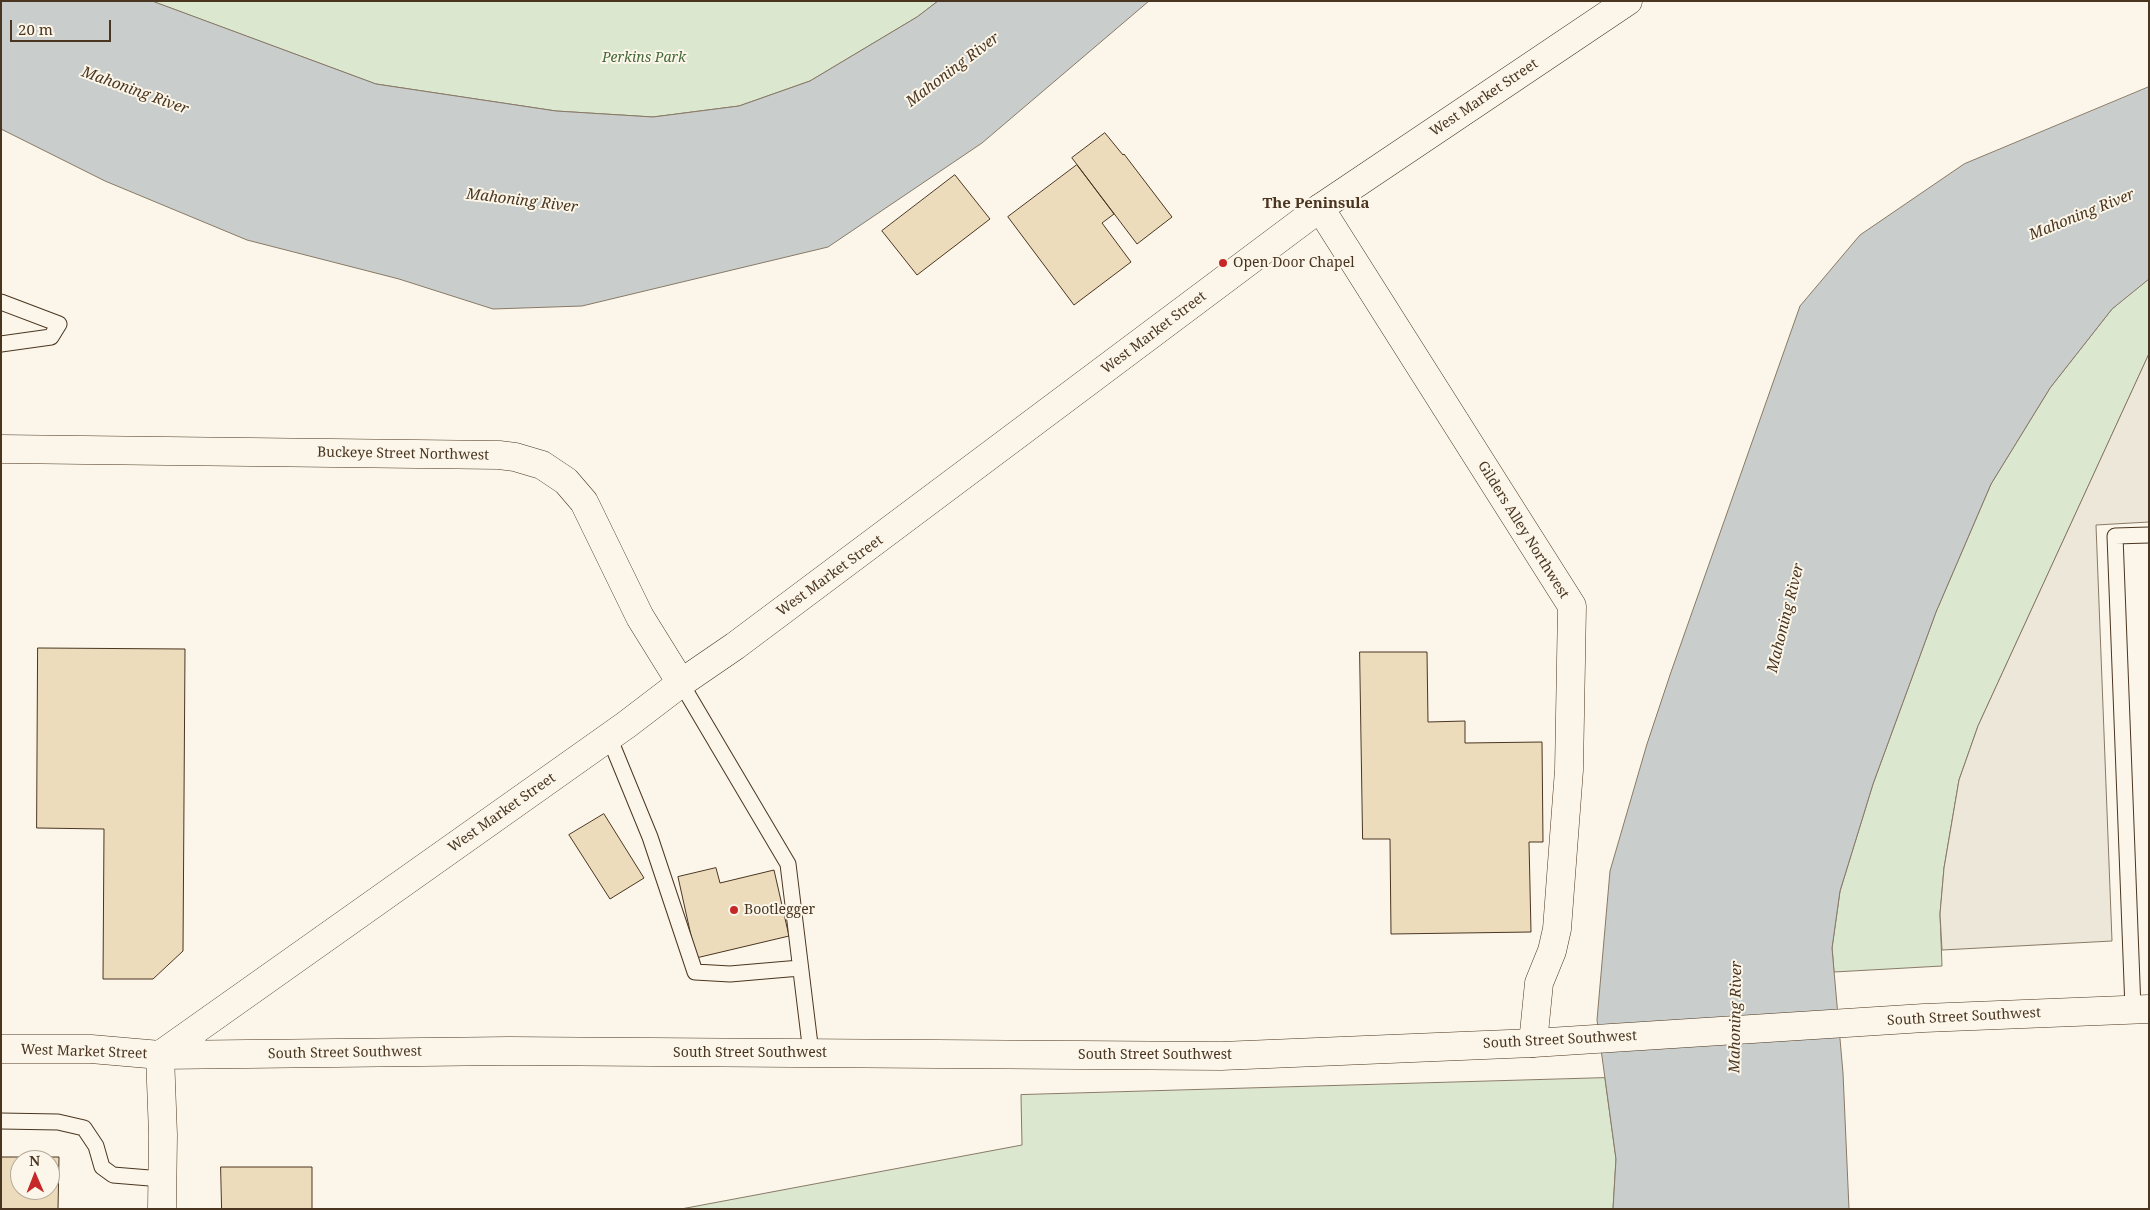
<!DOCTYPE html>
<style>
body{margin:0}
#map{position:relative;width:2150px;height:1210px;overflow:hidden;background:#fbf6e9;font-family:"Noto Serif",serif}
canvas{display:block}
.frame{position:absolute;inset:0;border:2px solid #4a3520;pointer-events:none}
.north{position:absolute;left:10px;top:1150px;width:50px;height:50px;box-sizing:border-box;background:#fbf6e9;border:1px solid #b4a999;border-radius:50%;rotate:359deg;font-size:14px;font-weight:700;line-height:20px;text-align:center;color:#4a3520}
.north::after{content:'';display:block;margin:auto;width:18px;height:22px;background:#c62828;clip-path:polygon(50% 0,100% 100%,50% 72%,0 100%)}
.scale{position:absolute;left:10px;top:20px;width:101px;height:22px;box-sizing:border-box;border:2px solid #4a3520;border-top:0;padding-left:6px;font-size:15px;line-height:18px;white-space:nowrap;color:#4a3520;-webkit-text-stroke:4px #fbf6e9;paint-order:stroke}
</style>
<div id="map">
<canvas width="2150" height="1210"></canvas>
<div class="frame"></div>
<div class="north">N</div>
<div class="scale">20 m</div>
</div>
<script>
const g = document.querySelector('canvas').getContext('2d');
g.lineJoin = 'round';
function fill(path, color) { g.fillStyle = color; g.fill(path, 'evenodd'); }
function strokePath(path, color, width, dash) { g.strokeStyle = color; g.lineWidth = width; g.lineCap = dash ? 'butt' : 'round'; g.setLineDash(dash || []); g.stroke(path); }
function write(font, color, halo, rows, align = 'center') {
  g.font = font + ' "Noto Serif",serif'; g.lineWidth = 4; g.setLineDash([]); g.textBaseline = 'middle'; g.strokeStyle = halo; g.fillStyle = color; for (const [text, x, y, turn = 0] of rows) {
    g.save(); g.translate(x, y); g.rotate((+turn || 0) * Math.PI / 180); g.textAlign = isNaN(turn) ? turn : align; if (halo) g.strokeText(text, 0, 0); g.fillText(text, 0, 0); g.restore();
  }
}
const green = new Path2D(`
 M152,1H938L917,17L810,81L739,106L653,117L556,111L376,84Z
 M2149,279V354L1978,726L1959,780L1944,868L1940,914L1942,966L1834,972L1832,948L1840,891L1873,784L1936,612L1991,484L2050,388L2112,309Z
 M1605,1078L1616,1159L1613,1209H681L1022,1145L1021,1095Z`);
fill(green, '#dce7d0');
strokePath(green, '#887966', 1);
const parking = new Path2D(`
 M2149,354V522L2096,525L2112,941L1942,950L1940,914L1944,868L1959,780L1978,726Z`);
fill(parking, '#ede7d9');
strokePath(parking, '#887966', 1);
const water = new Path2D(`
 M1,1H152L376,84L556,111L653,117L739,106L810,81L917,17L938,1H1149L982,143L828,247L582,306L493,309L399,279L247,240L105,181L1,129Z
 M2149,87V279L2112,309L2050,388L1991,484L1936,612L1873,784L1840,891L1832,948L1843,1073L1849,1209H1613L1616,1159L1597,1020L1610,871L1647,744L1671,672L1800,306L1860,235L1964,164Z`);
fill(water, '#c9cecd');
strokePath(water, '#887966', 1);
const building = new Path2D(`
 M1105,133L1123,155L1124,154L1172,217L1137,244L1072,158Z
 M1077,165L1114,214L1102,223L1131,262L1074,305L1008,217Z
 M955,175L990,219L917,275L882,231Z
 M38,648L185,649L183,951L153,979H103L104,829L37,828Z
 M1360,652H1427L1428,722L1465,721V743L1542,742L1543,842H1529L1531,932L1391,934L1390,839H1363Z
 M604,814L644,878L610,899L569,835Z
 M716,868L720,883L774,870L789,936L696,958L678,877Z
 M1,1157H59L58,1209H1ZM20,1160H50V1190H20Z
 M221,1167H312V1209H222Z`);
fill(building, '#ecdcbc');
strokePath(building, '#4a3520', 1);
const lane = new Path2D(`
 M1,302L59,324L51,337L1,344
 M681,683L788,864L811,1053
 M609,737L650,837L695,972L730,974L800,968
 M2133,1009L2115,536L2149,535
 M1,1121L58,1122L84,1128L96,1146L102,1167L113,1175L162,1179`);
const street = new Path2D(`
 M1320,208L1572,606L1569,770L1557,929L1552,951L1539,983L1533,1043
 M1,449L499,455L515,457L542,465L566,481L584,502L640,617L681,683`);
const secondary = new Path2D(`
 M160,1055L163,1135L162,1209`);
const primary = new Path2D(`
 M1,1049H91L160,1055L509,1051L1221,1056L1533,1043L1924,1018L2149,1009
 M160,1055L626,725L681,683L735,646L1320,208L1628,1`);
strokePath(lane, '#4a3520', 17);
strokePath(street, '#4a3520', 29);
strokePath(secondary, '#4a3520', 29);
strokePath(primary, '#4a3520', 29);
strokePath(lane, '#fbf6e9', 15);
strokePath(street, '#fbf6e9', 28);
strokePath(secondary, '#fbf6e9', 28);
strokePath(primary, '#fbf6e9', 28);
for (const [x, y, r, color] of [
 [1223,263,5,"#c62828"],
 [734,910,5,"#c62828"]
]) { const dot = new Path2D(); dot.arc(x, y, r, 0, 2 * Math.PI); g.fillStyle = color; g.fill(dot); strokePath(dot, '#fbf6e9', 2); }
write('italic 14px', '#436837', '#fbf6e9', [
 ["Perkins Park",644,58]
]);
write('14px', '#4a3520', '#fbf6e9', [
 ["West Market Street",1484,98,-34],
 ["West Market Street",1154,333,-37],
 ["Buckeye Street Northwest",403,454,1],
 ["Gilders Alley Northwest",1523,530,58],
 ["West Market Street",830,576,-36],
 ["West Market Street",502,813,-35],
 ["South Street Southwest",1964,1017,-3],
 ["South Street Southwest",1560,1040,-3],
 ["West Market Street",84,1052,2],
 ["South Street Southwest",345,1053,-1],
 ["South Street Southwest",750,1053],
 ["South Street Southwest",1155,1055]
]);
write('14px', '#4a3520', '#fbf6e9', [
 ["Open Door Chapel",1233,263],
 ["Bootlegger",744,910]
], 'left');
write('italic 15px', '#4a3520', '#fbf6e9', [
 ["Mahoning River",953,70,-37],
 ["Mahoning River",135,91,20],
 ["Mahoning River",522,201,7],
 ["Mahoning River",2082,215,-22],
 ["Mahoning River",1786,618,-76],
 ["Mahoning River",1736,1017,-89]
]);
write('bold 15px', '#4a3520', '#fbf6e9', [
 ["The Peninsula",1316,204]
]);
</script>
